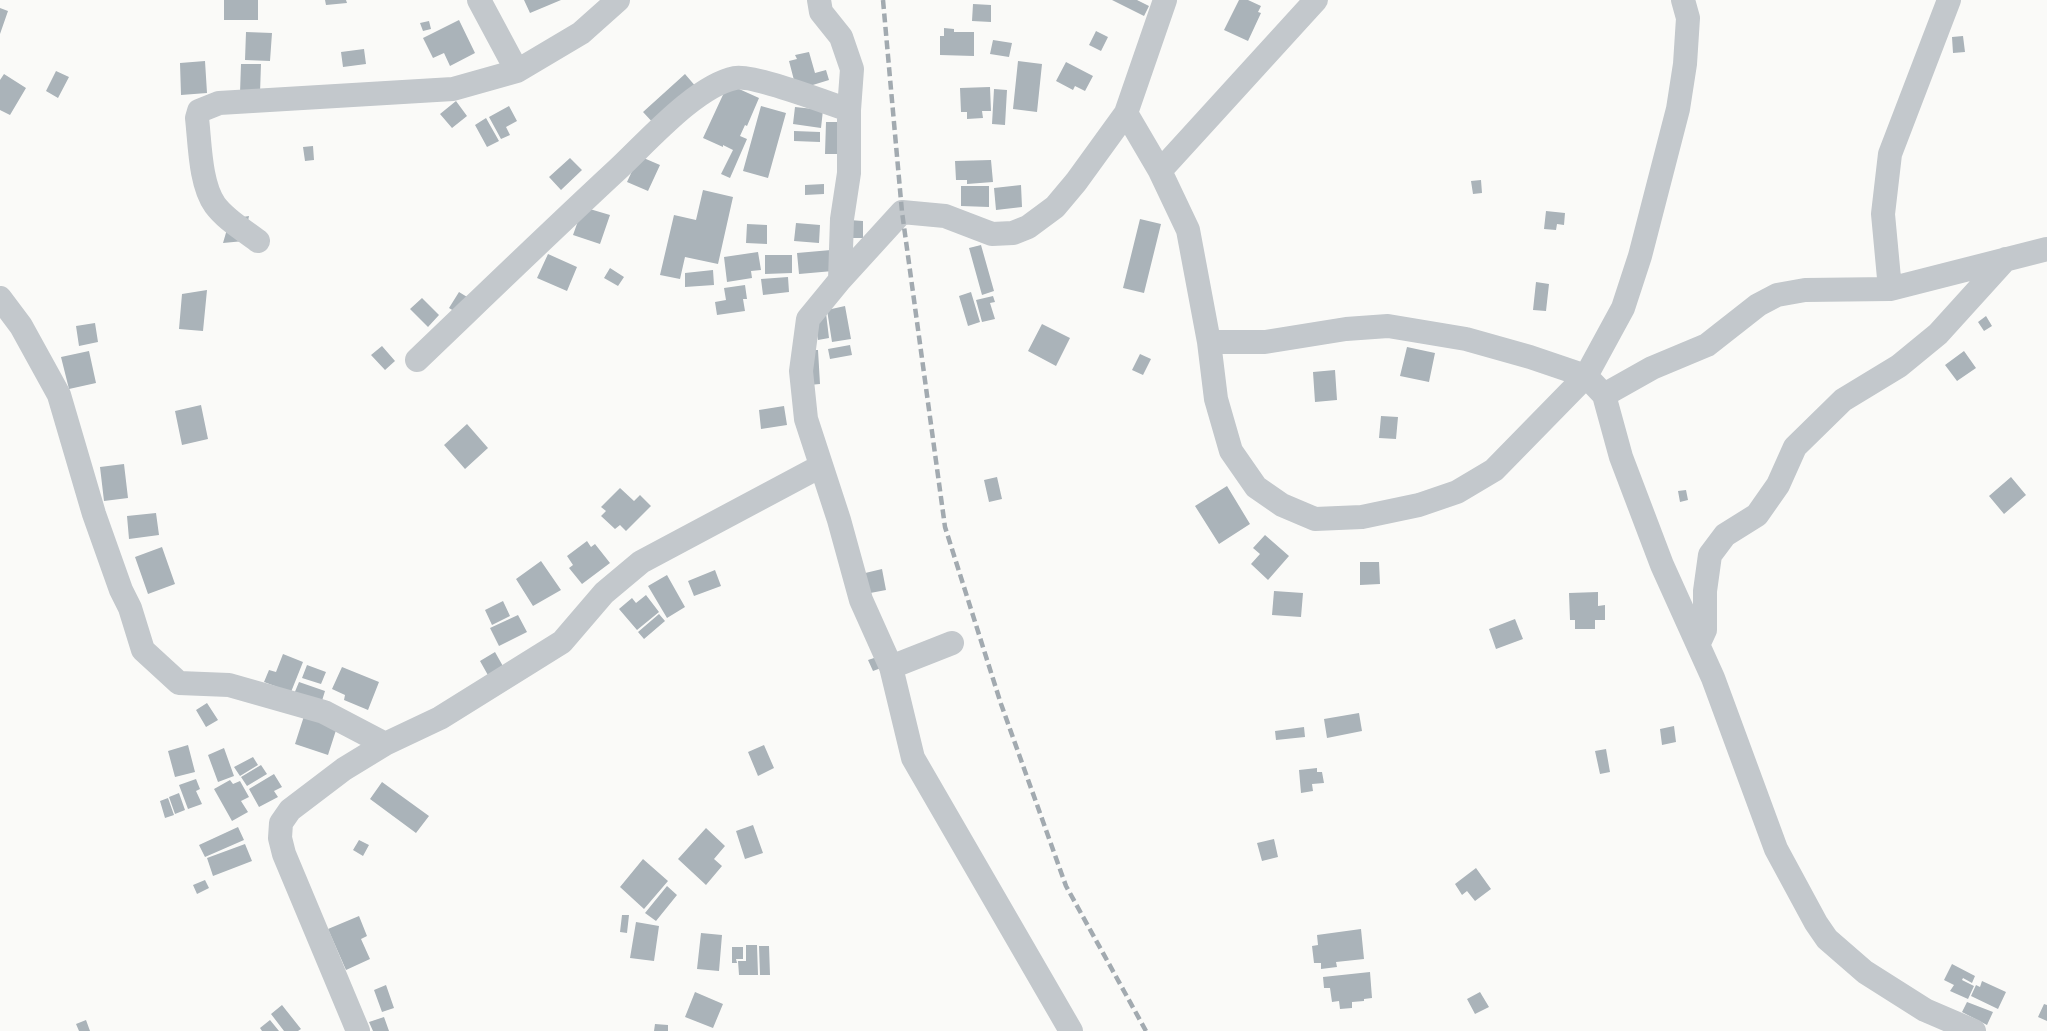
<!DOCTYPE html>
<style>
body{margin:0}
canvas{display:block;background:#fafaf8}
</style>
<canvas width="2047" height="1031"></canvas>
<script>
const g = document.querySelector('canvas').getContext('2d');
g.lineJoin = 'round';
function fill(path, color) { g.fillStyle = color; g.fill(path, 'evenodd'); }
function strokePath(path, color, width, dash) { g.strokeStyle = color; g.lineWidth = width; g.lineCap = dash ? 'butt' : 'round'; g.setLineDash(dash || []); g.stroke(path); }
fill(new Path2D(`
 M224,0H258V20H224Z
 M325,0H346L347,3L326,5Z
 M524,0H561L530,13Z
 M1112,0H1137L1149,6L1144,16Z
 M1239,0H1248L1261,6L1258,12L1261,13L1248,41L1224,30Z
 M973,4L991,5V22L972,21Z
 M0,8L8,11L0,34Z
 M459,20L475,53L450,66L444,53L433,58L423,38Z
 M429,21L431,29L423,31L420,23Z
 M944,28L954,29V32H974V56L940,55V36H944Z
 M1096,31L1108,37L1101,51L1089,45Z
 M246,32L272,33L270,61L245,60Z
 M1963,36L1965,52L1953,53L1952,37Z
 M993,40L1012,43L1009,57L990,54Z
 M364,49L366,64L343,67L341,52Z
 M809,52L815,73L826,70L829,80L803,88L795,84L789,61L797,59L795,55Z
 M205,61L207,93L181,95L180,63Z
 M1018,61L1042,64L1037,112L1013,109Z
 M1066,62L1093,76L1085,91L1075,86L1073,90L1056,81Z
 M241,64H261L260,93H240Z
 M56,71L69,77L58,98L46,91Z
 M4,74L26,88L10,115L0,110V80Z
 M685,74L697,88L656,126L643,112Z
 M728,84L759,98L747,126L745,125L740,136L747,139L730,178L721,174L733,150L723,145V147L703,138Z
 M990,87L991,111H982L983,118L967,119V112H961L960,88Z
 M994,89L1007,90L1005,125L992,124Z
 M456,101L467,116L452,128L440,114Z
 M509,106L517,121L506,127L510,135L501,139L489,117Z
 M761,106L786,113L768,178L743,171Z
 M795,107L823,110L821,128L793,124Z
 M486,118L499,141L487,147L475,125Z
 M826,122H843L842,154H825Z
 M794,131L820,132V142L794,141Z
 M313,146L314,160L305,161L303,147Z
 M639,156L660,165L648,191L627,182Z
 M570,158L582,170L561,190L549,177Z
 M991,160L993,182L967,184V180H956L955,161Z
 M1481,180L1482,193L1473,194L1471,181Z
 M824,184V194L805,195V185Z
 M1021,185L1022,207L996,210L994,188Z
 M961,186H989V207L961,206Z
 M703,190L733,197L718,264L685,257L680,279L660,275L674,215L696,220Z
 M583,207L610,215L600,244L573,235Z
 M1546,211L1565,213L1564,225L1557,224L1556,230L1544,229Z
 M249,216L244,241L223,243L230,219Z
 M1140,219L1161,224L1144,293L1123,288Z
 M849,220L863,221V238H848Z
 M796,223L820,225L819,243L794,241Z
 M747,224L767,225V244L746,243Z
 M981,245L994,291L982,295L969,248Z
 M831,250L833,271L799,274L797,253Z
 M758,252L761,270L751,271L752,278L727,282L724,257Z
 M548,254L577,267L567,291L537,278Z
 M765,255H792V273L765,274Z
 M610,268L624,277L618,286L604,278Z
 M713,270L714,285L685,287V273Z
 M788,277L789,292L763,295L761,279Z
 M1536,282L1549,284L1546,311L1533,310Z
 M745,285L747,299H743L745,311L717,315L715,302L726,300L724,288Z
 M207,290L203,331L179,329L182,294Z
 M459,292L472,300L462,316L449,308Z
 M971,292L980,322L968,326L959,296Z
 M993,296L995,302L990,303L995,319L982,322L976,300Z
 M422,298L439,315L428,327L410,309Z
 M845,306L851,339L832,342L827,310Z
 M826,313L829,338L818,340L814,314Z
 M1986,316L1992,326L1984,331L1978,322Z
 M95,323L98,342L79,346L76,326Z
 M1042,324L1070,338L1056,366L1028,351Z
 M850,345L852,355L830,359L828,349Z
 M382,346L395,361L385,370L371,355Z
 M1407,347L1435,353L1429,382L1400,376Z
 M807,350H818L820,384L809,385Z
 M89,351L96,383L69,389L61,357Z
 M1964,351L1976,368L1957,381L1945,365Z
 M1140,354L1151,359L1143,375L1132,370Z
 M1335,370L1337,400L1315,402L1313,372Z
 M201,405L208,439L182,445L175,411Z
 M784,406L787,425L761,429L759,410Z
 M1381,416L1398,417L1396,439L1379,438Z
 M467,424L488,448L465,469L444,445Z
 M124,464L128,498L104,501L100,467Z
 M997,477L1002,499L989,502L984,480Z
 M2011,477L2026,495L2004,514L1989,496Z
 M1227,486L1250,524L1219,544L1195,506Z
 M620,488L634,501L640,495L651,506L626,531L620,525L615,529L601,516L606,511L601,507Z
 M1686,490L1688,500L1680,502L1678,491Z
 M156,513L159,535L129,539L127,516Z
 M1265,535L1289,556L1268,580L1251,564L1260,554L1253,548Z
 M587,541L591,547L595,544L610,563L582,584L569,568L573,565L567,556Z
 M162,547L175,584L148,594L135,557Z
 M541,561L561,590L533,606L516,579Z
 M1360,562H1379L1380,584L1360,585Z
 M882,569L886,590L865,594L861,574Z
 M715,570L721,586L694,596L688,581Z
 M667,575L685,607L667,618L648,586Z
 M1274,591L1303,593L1301,617L1272,615Z
 M1598,592V606L1605,605V620H1595V629H1575V620H1570L1569,593Z
 M646,595L659,612L637,630L619,609L632,598L636,603Z
 M503,601L510,616L492,625L485,610Z
 M659,614L665,621L644,639L638,632Z
 M518,615L527,632L499,646L490,628Z
 M1515,619L1523,639L1496,649L1489,629Z
 M495,652L504,668L489,677L480,661Z
 M283,654L303,662L291,692L264,682L269,670L276,672Z
 M877,657L881,668L873,671L868,660Z
 M307,665L326,672L321,684L302,678Z
 M342,667L379,682L368,710L344,700L345,695L332,689Z
 M299,682L325,691L321,704L294,694Z
 M207,703L218,720L206,727L196,710Z
 M305,713L338,724L328,755L295,744Z
 M1359,713L1362,731L1327,738L1324,719Z
 M1674,726L1676,742L1662,745L1660,729Z
 M1304,727L1305,737L1276,740L1275,731Z
 M188,745L195,772L175,777L168,751Z
 M764,745L774,768L758,776L748,752Z
 M224,748L234,776L218,782L208,755Z
 M1606,749L1610,772L1600,774L1595,751Z
 M253,757L258,765L240,776L234,767Z
 M261,765L267,774L247,786L241,777Z
 M1317,768V772H1322L1324,783L1312,784L1313,791L1301,793L1299,770Z
 M274,774L282,787L274,791L278,797L259,807L249,789Z
 M196,779L200,789L196,791L202,804L188,809L179,785Z
 M230,780L233,784L240,781L249,797L241,801L248,812L232,821L214,789Z
 M382,782L429,816L416,833L370,799Z
 M179,793L185,810L175,814L169,797Z
 M168,798L174,815L165,818L160,801Z
 M753,825L763,853L745,859L736,831Z
 M238,827L244,840L205,857L199,845Z
 M706,828L725,846L714,859L722,866L706,885L678,859Z
 M1274,839L1278,857L1262,861L1257,843Z
 M359,840L369,845L363,856L353,850Z
 M245,844L252,861L213,876L207,858Z
 M643,859L668,881L644,909L620,887Z
 M1476,868L1491,889L1475,901L1467,891L1462,895L1455,884Z
 M205,880L209,888L197,894L193,885Z
 M667,886L677,895L656,921L645,913Z
 M622,915H629L627,933L620,932Z
 M359,916L367,936L361,939L370,959L346,970L328,929Z
 M636,922L659,926L654,961L630,958Z
 M1361,929L1364,959L1336,962L1337,967L1321,969V963H1314L1312,946L1318,945L1317,935Z
 M701,933L722,935L719,971L697,969Z
 M746,945H757L758,975H739L738,961H746Z
 M759,946H769L770,975H760Z
 M732,947H743V959H736L737,963H732Z
 M1952,964L1975,976L1972,983L1963,978L1962,980L1974,986L1968,999L1950,991L1954,985L1944,980Z
 M1370,972L1372,998L1364,999V1001L1352,1002V1008L1340,1009L1339,1001L1332,1002L1330,988H1324L1323,977Z
 M1982,981L2006,992L1998,1009L1971,996L1976,985L1980,987Z
 M386,985L394,1008L382,1012L374,990Z
 M695,992L723,1004L713,1028L685,1017Z
 M1480,992L1489,1007L1475,1014L1467,999Z
 M1967,1002L1993,1012L1987,1025L1962,1012Z
 M2044,1004L2047,1005V1021L2038,1017Z
 M282,1005L301,1029L298,1031H284L271,1014Z
 M384,1017L389,1031H373L369,1022Z
 M86,1020L90,1031H79L76,1024Z
 M270,1020L279,1031H262L260,1028Z
 M655,1024L668,1025V1031H654Z`), '#aab3b9');
strokePath(new Path2D(`
 M479,0L517,71
 M819,0L821,12L841,37L852,69L849,110V173L842,219L840,280L808,319L801,371L806,419L839,520L861,600L891,667L913,758L1071,1031
 M1126,113L1160,171L1188,230L1209,342L1216,399L1231,451L1256,487L1282,505L1315,519L1362,517L1419,505L1457,492L1494,470L1586,376L1623,308L1640,256L1678,109L1685,64L1688,18L1683,0
 M1160,171L1316,0
 M258,241C244,230 226,220 215,205C200,184 200,144 197,118L199,111L219,103L453,89L517,71L581,33L618,0
 M840,280L902,212L945,216L992,234L1013,233L1028,227L1055,207L1076,182L1126,113L1165,0
 M1890,289L1883,214L1890,154L1949,0
 M0,298L21,326L59,395L94,514L121,590L130,608L143,650L179,683L229,685L324,712L385,744
 M1209,342H1265L1346,329L1388,326L1466,339L1530,357L1586,376L1604,395L1621,457L1662,565L1713,678L1776,849L1816,923L1827,939L1865,972L1925,1010L1974,1031
 M417,360C484,296 550,232 618,169C648,141 696,86 735,78C753,74 827,103 849,110
 M1604,395L1652,368L1707,345L1758,305L1777,295L1805,290L1890,289L2047,249
 M1699,643L1705,630V591L1710,555L1725,535L1757,515L1778,485L1795,447L1843,400L1899,366L1938,334L2006,259
 M891,667L952,643
 M358,1031L284,854L280,838L281,823L290,810L344,769L385,744L440,718L562,642L604,593L641,562L821,466`), '#c3c8cc', 24);
strokePath(new Path2D(`
 M883,0L902,212L945,527L1001,704L1066,886L1146,1031`), '#a2aab0', 4.5, [9, 4.5]);
</script>
